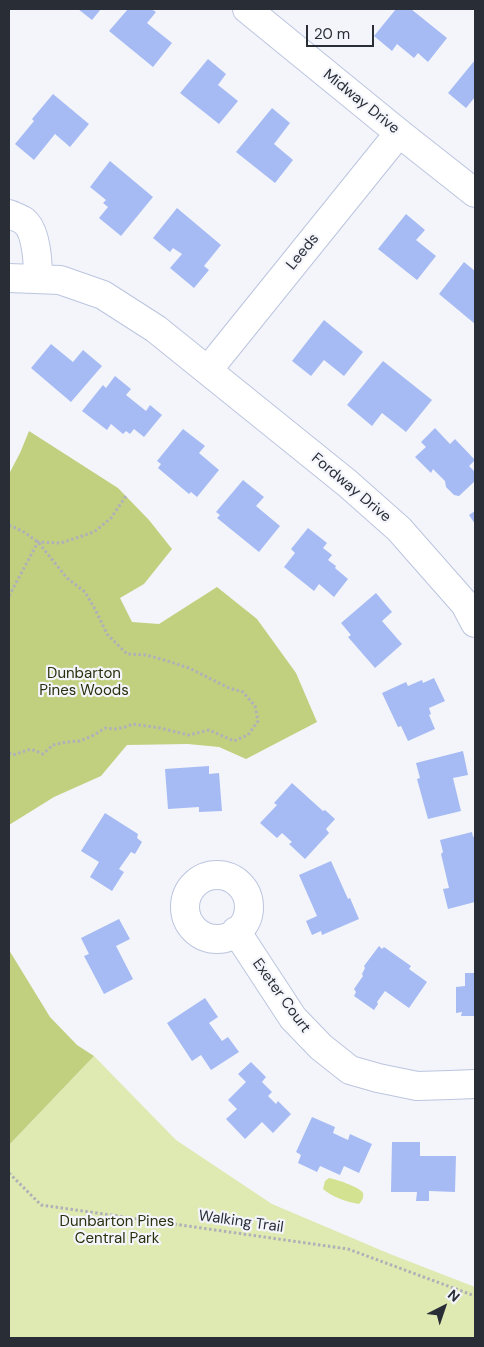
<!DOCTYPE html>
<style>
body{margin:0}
#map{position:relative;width:484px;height:1347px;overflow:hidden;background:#f3f5fb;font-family:"DM Sans",sans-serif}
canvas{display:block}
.frame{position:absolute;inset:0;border:10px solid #292d36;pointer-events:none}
.north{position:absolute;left:419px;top:1282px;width:50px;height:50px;-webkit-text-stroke:4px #f3f5fb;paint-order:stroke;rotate:41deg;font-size:14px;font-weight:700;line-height:20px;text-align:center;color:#292d36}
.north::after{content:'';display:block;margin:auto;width:18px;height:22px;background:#292d36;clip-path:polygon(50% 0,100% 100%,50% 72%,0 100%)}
.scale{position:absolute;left:306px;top:25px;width:68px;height:22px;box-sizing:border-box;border:2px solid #292d36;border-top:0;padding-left:6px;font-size:15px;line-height:18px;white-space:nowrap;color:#292d36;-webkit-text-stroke:4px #f3f5fb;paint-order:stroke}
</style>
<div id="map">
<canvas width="484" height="1347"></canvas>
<div class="frame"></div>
<div class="north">N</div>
<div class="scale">20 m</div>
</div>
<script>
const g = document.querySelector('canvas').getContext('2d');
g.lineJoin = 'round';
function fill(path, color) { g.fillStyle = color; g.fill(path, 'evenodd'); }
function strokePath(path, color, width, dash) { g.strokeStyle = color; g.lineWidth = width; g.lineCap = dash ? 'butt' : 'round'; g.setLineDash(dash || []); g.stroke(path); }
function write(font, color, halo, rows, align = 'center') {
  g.font = font + ' "DM Sans",sans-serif'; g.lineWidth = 4.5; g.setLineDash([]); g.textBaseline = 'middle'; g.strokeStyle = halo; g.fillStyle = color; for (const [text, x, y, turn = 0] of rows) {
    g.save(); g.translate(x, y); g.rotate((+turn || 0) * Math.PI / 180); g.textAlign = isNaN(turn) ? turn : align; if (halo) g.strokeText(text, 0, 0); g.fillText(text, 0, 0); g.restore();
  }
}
fill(new Path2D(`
 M94,1056L176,1140L272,1204L390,1254L475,1287V1338H9V1145Z`), '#deeab1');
fill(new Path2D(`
 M29,431L118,488L149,520L172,549L144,584L120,598L132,622L159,624L217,587L257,619L296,673L317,722L246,759L219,747L188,744L127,745L101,776L54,797L9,825V474L20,453Z
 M9,950L50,1017L77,1045L94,1056L9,1145Z`), '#c0d07f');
fill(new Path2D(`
 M329,1178C335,1179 360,1187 363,1193C364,1197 362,1201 359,1204C347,1202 332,1197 323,1189L325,1181Z`), '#d2e290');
fill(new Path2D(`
 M78,9H101L92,20Z
 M128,9H151L156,12L147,23L172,43L153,67L109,31Z
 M396,9H411L447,38L428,62L418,53L414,58L397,44L392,51L374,36Z
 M208,59L226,74L218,85L238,101L219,124L180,93Z
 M475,60V97L466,108L448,93Z
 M53,94L89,124L70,147L55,134L34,160L15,144L34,121L32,119Z
 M272,108L290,123L274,144L293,160L275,183L236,152Z
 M110,161L153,197L121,236L99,218L108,207L103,203L106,200L90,187Z
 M177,208L221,245L204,266L209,270L194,288L170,268L182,254L173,248L170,252L153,238Z
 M406,214L425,230L416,240L436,256L417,280L378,249Z
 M464,262L475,271V324L439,294Z
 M324,320L363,352L344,376L324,360L311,376L292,361Z
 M51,344L73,362L83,350L102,366L71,402L31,368Z
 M383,361L432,400L406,432L382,413L372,426L347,405Z
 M115,376L131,389L126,395L146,411L150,405L162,415L144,437L134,429L130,434L126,431L123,434L111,424L107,430L82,411L103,385L106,388Z
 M435,428L450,444L455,439L475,460L469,466L475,472V481L459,496L454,495L446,487L445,481L433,469L431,473L415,457L426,447L421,442Z
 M183,429L205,446L199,453L219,470L197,497L191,492L189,494L158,468L161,464L157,461Z
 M243,480L264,497L256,506L280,526L259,552L217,518L220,515L216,512Z
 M475,511V524L469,515Z
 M308,528L327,543L323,548L332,555L328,560L336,566L335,568L348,579L334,597L319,584L314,591L284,567L295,553L291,549Z
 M376,593L392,612L382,621L402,644L375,668L348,637L351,635L341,623Z
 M434,678L445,701L429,708L431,714L429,715L435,729L408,741L401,726L398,727L382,693L406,682L408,686L422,680L423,683Z
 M463,751L468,775L453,778L461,811L428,819L417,779L420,778L416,763Z
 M209,766V774L219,773L222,811L199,812V807L168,809L165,769Z
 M292,783L323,811L325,810L335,819L326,829L329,833L305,859L289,844L292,842L282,833L277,838L260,823L277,805L274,803Z
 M105,813L138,834L137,838L142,842L135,854L131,852L119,869L124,872L112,891L90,877L99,862L81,851Z
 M472,832L473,837L475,836V902L448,909L443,889L449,888L441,854L443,852L440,840Z
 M331,861L348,899L350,898L359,919L322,935L321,931L312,935L306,921L317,916L299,875Z
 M119,919L130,939L116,946L133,979L104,994L84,956L89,954L81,938Z
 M379,946L382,949L384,947L411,966L409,969L427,982L409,1008L385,991L377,1002L378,1004L374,1010L354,996L356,992L354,989L363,976L362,974L365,968L364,966Z
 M465,973H475V1016H461L462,1012L456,1013V987L465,986Z
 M205,998L218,1017L209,1023L222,1041L228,1037L239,1052L211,1070L201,1055L192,1061L167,1023Z
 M251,1062L266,1077L262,1082L272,1092L268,1096L276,1104L278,1101L291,1114L273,1133L262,1122L245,1139L226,1119L237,1109L228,1100L246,1082L238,1074Z
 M312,1117L335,1127L333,1133L348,1140L350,1134L372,1144L359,1173L344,1166L340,1175L320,1166L317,1172L298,1163L301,1155L296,1152Z
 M392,1142H420V1156H456L455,1192L429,1191V1201H416L417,1192H391Z`), '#a6bbf4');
const minor = new Path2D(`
 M247,9L399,133L475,193
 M9,214C13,216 20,218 24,221C37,231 38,263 38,279
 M9,278L60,280L103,295L156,329L347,483L399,529L465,604L475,623
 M208,370L399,133
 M185 907a32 32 0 1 1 64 0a32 32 0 1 1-64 0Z
 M236,931L293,1018L321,1047L350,1070L378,1078L417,1086L450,1085L475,1084`);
strokePath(minor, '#bcc5df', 30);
strokePath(new Path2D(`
 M9,525L24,532L38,542L67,578L85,592L95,609L107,634L127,654L146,655L161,659L189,668L229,688L243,692L255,706L258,721L248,735L234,741L209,730L189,735L160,728L133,724L125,727L115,729L105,728L94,735L80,741L66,742L53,745L43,754L31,749L13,755L9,753
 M9,596L38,542L61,543L94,532L111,518L126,496
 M9,1173L41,1205L348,1249L475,1296`), '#afb1b8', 3, [2.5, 2.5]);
strokePath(minor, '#fff', 28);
write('15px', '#292d36', '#f3f5fb', [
 ["Midway Drive",361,102,39],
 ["Leeds",303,252,-51],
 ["Fordway Drive",351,488,40],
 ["Exeter Court",281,996,54],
 ["Walking Trail",241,1222,8]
]);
write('15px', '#2a300d', '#f3f5fb', [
 ["Dunbarton",84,674],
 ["Pines Woods",84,691],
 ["Dunbarton Pines",117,1222],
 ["Central Park",117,1239]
]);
</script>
